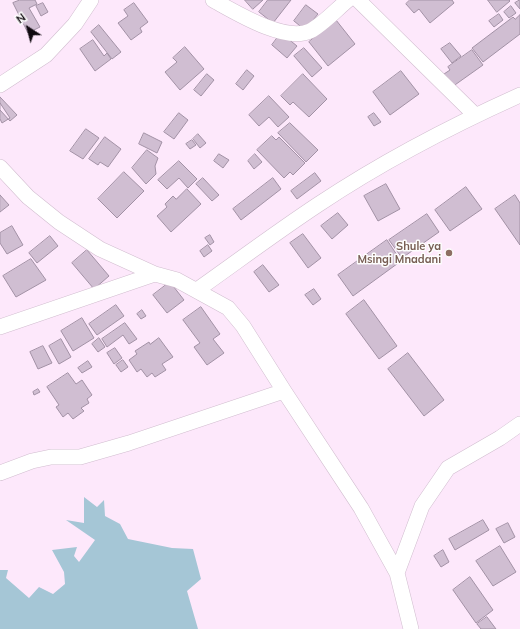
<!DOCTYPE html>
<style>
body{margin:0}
#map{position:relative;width:520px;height:629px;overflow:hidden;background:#fde8fb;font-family:Mulish,sans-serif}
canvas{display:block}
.north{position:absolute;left:8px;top:8px;width:40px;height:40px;-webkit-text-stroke:3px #fdfdfd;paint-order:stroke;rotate:324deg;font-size:11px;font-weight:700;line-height:16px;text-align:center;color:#0f090f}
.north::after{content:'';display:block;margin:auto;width:14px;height:18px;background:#0f090f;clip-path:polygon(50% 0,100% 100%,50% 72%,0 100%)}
</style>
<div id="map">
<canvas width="520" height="629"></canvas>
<div class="north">N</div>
</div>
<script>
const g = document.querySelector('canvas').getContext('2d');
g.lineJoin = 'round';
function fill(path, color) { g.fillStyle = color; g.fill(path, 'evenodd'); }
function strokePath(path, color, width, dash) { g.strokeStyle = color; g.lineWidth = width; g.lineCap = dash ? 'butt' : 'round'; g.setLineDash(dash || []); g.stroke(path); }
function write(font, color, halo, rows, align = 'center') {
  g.font = font + ' Mulish,sans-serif'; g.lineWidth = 3; g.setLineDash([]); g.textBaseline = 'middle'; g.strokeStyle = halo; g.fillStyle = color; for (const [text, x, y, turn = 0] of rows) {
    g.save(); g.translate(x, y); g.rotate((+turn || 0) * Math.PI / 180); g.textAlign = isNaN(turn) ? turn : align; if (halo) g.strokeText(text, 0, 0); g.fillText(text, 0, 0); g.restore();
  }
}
fill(new Path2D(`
 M84,497L97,507L104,500L105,516L120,524L128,539L172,548L193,549L201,579L187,591L198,629H0V570H8L6,578L29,598L39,587L53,594L65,584L64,572L52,550L77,547L74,556L79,562L95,540L66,520L84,523Z`), '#a5c6d6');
const building = new Path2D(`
 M20,0H35L37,4L29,8L40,27L28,33L13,3Z
 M245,0H263L253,9Z
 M268,0H291L273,23L259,12Z
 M410,0H452L454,3L430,23L419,9L414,13L406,4Z
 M488,0H509L510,1L497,12Z
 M520,0V9L515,3Z
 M43,3L48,12L41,16L36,6Z
 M134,3L148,22L140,28L142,32L131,40L118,23L128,16L124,10Z
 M306,5L318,14L305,30L294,21Z
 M511,6L516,13L509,18L504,12Z
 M499,14L503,20L494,27L489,21Z
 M520,15V34L483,62L472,48L513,17L515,19Z
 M336,20L355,44L328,66L309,42Z
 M99,25L121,52L112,59L91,32Z
 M281,33L297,46L287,58L272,45Z
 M93,40L104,56L107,53L111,59L95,71L80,49Z
 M450,43L461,56L452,63L441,49Z
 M185,47L204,69L180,90L165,72L177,62L173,58Z
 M304,48L322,68L312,77L294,56Z
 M472,50L483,65L452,87L444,74L450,70L448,67Z
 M247,70L254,76L243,90L236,84Z
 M401,71L419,94L390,115L373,92Z
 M207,74L214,80L201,96L194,90Z
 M303,74L327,99L309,117L293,102L290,105L281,96Z
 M269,96L289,117L278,127L269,117L259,126L249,115Z
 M0,97L17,115L10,121L0,110Z
 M0,103L10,118L2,123L0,119Z
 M179,113L188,120L174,139L164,132Z
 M374,113L381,122L374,126L368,117Z
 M290,123L318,150L306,162L278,133Z
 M86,129L99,138L83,159L70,151Z
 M144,133L162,142L157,153L139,144Z
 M198,134L206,143L200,148L193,139Z
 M272,136L276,140L279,137L305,163L293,175L290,172L284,178L257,150Z
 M105,137L121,149L108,167L100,162L98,165L89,159Z
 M192,140L196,145L190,149L186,144Z
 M147,150L158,158L155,166L156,174L146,184L132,168Z
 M219,154L229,160L223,168L214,161Z
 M255,154L262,162L254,169L248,161Z
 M179,161L197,179L188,188L179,178L167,189L158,180Z
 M124,172L144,191L117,218L98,199Z
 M315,173L321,181L297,199L291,191Z
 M203,178L219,195L212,201L196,184Z
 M273,178L281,189L241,220L233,209Z
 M386,184L400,209L378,221L364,196Z
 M466,187L482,209L450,231L435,210Z
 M187,189L201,204L171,232L157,216L167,207L165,204L173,196L176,199Z
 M0,195L9,205L0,212Z
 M515,195L520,203V245L495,209Z
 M338,213L348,225L332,239L321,226Z
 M427,214L439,232L402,258L389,240Z
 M12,226L23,245L7,254L0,243V233Z
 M303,234L321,258L308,268L290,243Z
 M210,235L214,242L210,245L205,238Z
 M50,236L58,246L37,263L29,253Z
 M387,240L401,261L353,296L338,275Z
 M208,245L212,251L204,257L200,251Z
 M87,250L109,276L94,289L72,263Z
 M31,259L46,280L16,297L3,276Z
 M263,265L279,285L269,292L254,272Z
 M170,282L184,300L167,313L153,295Z
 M314,289L321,299L313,305L305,295Z
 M364,300L397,346L379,359L346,314Z
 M116,305L124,316L97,335L89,324Z
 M201,307L220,334L213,339L224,353L207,365L194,347L200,343L183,320Z
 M142,310L146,316L141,319L137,314Z
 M82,318L94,338L73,351L61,331Z
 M125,323L137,339L129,344L123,335L107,347L102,339Z
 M99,338L105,347L98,352L92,344Z
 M159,338L173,357L162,364L166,370L155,377L152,373L147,377L141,369L137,372L129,360L137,354L135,351L149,342L150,344Z
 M61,339L71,357L59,364L49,346Z
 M43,346L52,363L38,369L30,352Z
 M115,348L122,358L114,364L107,353Z
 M408,353L444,400L424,416L388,369Z
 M123,360L128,367L121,372L116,365Z
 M88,361L92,367L82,373L78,368Z
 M68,373L76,384L82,380L92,395L87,399L89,403L81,408L84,411L73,419L68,413L63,417L56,407L59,405L47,387Z
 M38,389L40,392L34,395L33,392Z
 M483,520L489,530L455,550L449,539Z
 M508,523L515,537L504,543L496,529Z
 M500,546L516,572L493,586L476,561Z
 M443,550L449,562L441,567L434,556Z
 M470,577L493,610L476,623L453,590Z
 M487,617L496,629H481L477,624Z`);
fill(building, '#d0bed2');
strokePath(building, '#a291a5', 1);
const street = new Path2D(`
 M213,0C235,12 285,43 310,31C321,26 338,8 348,0
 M358,0L475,115
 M0,85L46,55L75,24L91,0
 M0,167L28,197L59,222L100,249L155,274L177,280L228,308L243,326L284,391L361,508L397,573L411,629
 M197,290C238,261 278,231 319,204C382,162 451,126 520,95
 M0,327L155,274
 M0,473L32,461L51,457H80L129,443L284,391
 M397,573L422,506L448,468L500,438L520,424`);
strokePath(street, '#d1bdcf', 16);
strokePath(street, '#fff', 15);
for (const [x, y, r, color] of [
 [449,253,4,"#8d6e63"]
]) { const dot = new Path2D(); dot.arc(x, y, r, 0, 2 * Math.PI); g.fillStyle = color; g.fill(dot); strokePath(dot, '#fdfdfd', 1.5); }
write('bold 11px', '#785e54', '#fdfdfd', [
 ["Shule ya",441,247],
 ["Msingi Mnadani",441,260]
], 'right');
</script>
